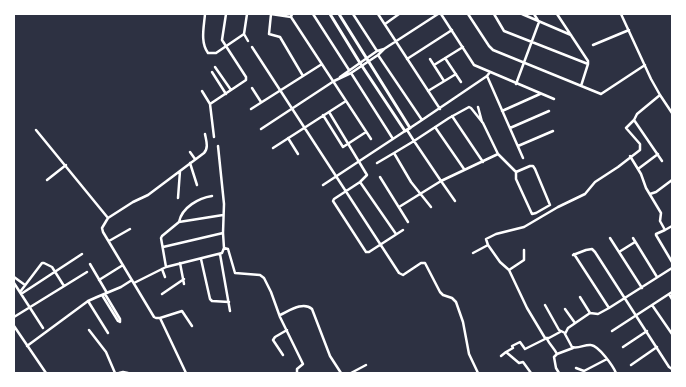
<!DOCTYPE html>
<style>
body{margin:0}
#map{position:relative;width:686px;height:387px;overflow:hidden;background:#2d3142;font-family:"Sofia Sans Condensed",sans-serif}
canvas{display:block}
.frame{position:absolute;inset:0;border:15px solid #fff;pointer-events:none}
</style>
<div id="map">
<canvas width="686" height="387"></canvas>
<div class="frame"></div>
</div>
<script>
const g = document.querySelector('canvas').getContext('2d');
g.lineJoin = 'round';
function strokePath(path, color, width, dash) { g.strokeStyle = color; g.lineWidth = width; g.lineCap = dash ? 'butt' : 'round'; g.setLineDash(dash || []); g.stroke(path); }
strokePath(new Path2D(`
 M205,14C204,27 200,42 208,53H216L244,34
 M247,14L244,34L248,41
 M271,14L269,34L280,37L303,76
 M271,14L291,17
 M292,14L291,17L371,139
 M313,14L349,70
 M353,14L377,51
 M378,14L440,109
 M441,14L474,65L554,99
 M468,14L489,46L493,50L601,94L645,65
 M494,14L504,31L588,64
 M522,14L571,35
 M557,14L588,61V64L581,86
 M621,14L651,79L660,95L672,113
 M385,24L399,14
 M593,45L629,30
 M252,47L399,273L403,275L421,263H425L440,292L443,295L452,298L456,302L463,322L469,354L478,373
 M378,55L422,120L487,76L490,72
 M445,58L461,82
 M407,59L452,30
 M430,59L444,81
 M434,65L463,47
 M215,67L231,90
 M212,72L226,94
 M351,73L393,139
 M487,76L523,158
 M340,77L377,51L384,49
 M516,84L539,22L534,14
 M252,88L261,102
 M202,91L210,104L214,137
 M428,91L456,74
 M210,104L246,80V77L222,40L226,14
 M478,107L482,122
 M251,109L322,64
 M502,111L540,94
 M329,112L367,175L360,182L334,199L333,201L366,252H369L403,230
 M323,115L343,147L366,132
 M452,116L483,162
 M634,120L662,161
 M435,127L464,169
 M410,128L422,120
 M510,128L549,111
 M261,129L334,81L351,73L378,55L384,49L438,14
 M36,130L108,218
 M407,130L414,141L394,153L411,182L431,207
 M288,138L298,154
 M518,146L553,131
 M273,148L346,101
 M190,152L195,159
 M498,154L483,123L471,108L469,107L449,118L414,141L441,181L498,154L516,172
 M630,156L641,174L646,188L661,213L660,221L665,230L656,234V235L672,262
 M190,163L197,185
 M377,163L394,153
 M530,166H533L535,169L550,205L536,213L532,214L516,179V172Z
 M638,169L658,154
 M380,177L408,222
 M47,180L66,165
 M360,182L396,234
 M323,185L405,131
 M650,194L656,192L672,180
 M178,198L180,171
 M399,207L441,181L455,201
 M179,222C182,207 199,198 212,196
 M665,230L672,226
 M610,238L642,288
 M633,238L657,277
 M109,241L130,229
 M163,247L223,233
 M224,248L228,249L235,273L260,275L264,278L271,292L280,317L303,364L297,369V373
 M619,252L635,242
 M473,253L488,245
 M220,254L230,311
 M574,254L609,308
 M573,255L586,250L592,249L595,252L669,367L672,369
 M201,259L210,299L212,301L229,302
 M180,263L184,284
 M90,264L107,293
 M166,267L161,238L162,236L179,222L223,215
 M162,269L165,277
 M509,270L524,260V250
 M14,277L25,285
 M99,280L123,265
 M14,283L43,328
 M134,283L166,267L222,253L224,248L223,233L224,204L218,146
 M20,292L42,263H44L52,267L64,286
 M21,294L82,254
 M162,294L184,279
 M669,294L672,299
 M102,295L118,321L120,322V319L105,294
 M580,297L590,313
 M88,301L108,333
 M545,305L559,330L565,333
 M652,305L672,334
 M565,309L575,323
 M280,315C289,311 303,301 312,309L330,356L341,373
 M14,317L87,272
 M160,318L186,373
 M14,326L46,373
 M192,326L182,311L160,318H156L154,317L103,232L102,228L108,218L133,202L148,195L204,153C209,148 206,140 205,134
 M89,330L106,352L115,373
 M612,331L672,292
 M560,332L549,338H545L527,308L509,270L500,262L488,245L486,239L496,234L524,227L558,207L585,194L595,182L618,167L640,150V144L626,128L634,120L637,114L660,95
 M547,339C550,345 554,348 557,354
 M27,346L88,301L97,297L121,287L132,280
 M623,347L647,331
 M506,352L513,348L512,346L520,342L525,349L545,339
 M283,355L273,340L275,337L287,330
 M501,356L506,352L519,363L523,362L531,373
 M631,365L657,347
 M576,368L584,371L607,359
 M119,373L123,372L128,373
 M351,373L366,365
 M559,373L556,368L554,357L557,354L573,348
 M616,373C613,366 599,346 591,345C585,344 579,349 572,347L565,334L568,328L590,313L598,314L609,308L672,268`), '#fff', 2.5);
strokePath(new Path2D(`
 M330,14L360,63L405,131L410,128L339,14`), '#fff', 3);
</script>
